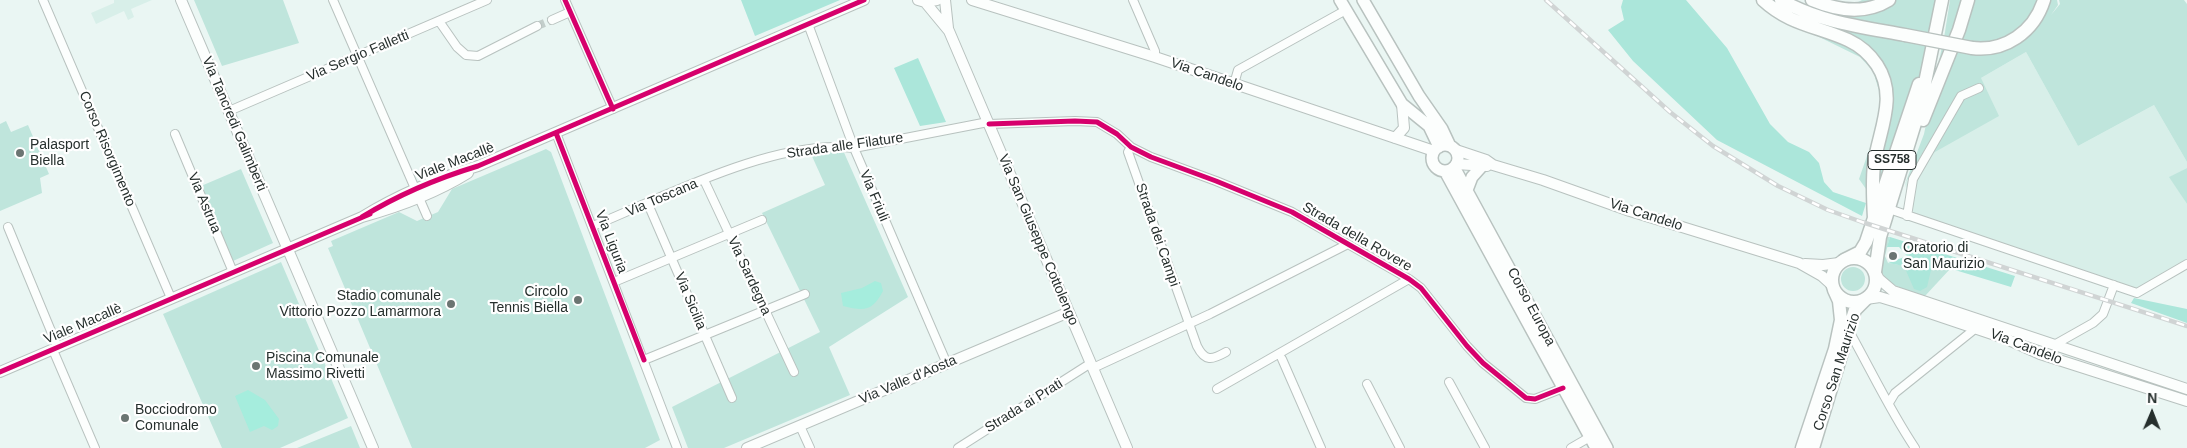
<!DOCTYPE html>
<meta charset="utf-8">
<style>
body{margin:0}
#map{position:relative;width:2187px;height:448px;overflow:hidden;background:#eaf6f3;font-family:Arial,sans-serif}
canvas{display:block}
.north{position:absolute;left:2127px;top:388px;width:50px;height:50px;-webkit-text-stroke:4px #fff;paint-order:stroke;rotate:1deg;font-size:14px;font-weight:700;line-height:20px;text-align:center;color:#262f2d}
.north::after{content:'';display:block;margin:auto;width:18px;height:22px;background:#262f2d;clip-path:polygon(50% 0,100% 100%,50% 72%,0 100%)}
</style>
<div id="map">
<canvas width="2187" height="448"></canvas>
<div class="north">N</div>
</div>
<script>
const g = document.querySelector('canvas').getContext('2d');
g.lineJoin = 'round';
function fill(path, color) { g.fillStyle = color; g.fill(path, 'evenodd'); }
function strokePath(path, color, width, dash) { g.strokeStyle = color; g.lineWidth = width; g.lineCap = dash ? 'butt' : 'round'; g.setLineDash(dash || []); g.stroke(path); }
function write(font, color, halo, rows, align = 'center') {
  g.font = font + ' Arial,sans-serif'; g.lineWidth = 4.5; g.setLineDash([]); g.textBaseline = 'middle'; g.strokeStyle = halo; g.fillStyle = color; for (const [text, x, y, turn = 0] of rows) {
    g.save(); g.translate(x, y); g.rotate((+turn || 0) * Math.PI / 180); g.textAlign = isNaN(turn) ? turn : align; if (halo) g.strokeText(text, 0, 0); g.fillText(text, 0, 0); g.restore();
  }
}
fill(new Path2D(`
 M114,0H152L131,9L134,17L128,20L124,11L96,24L91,13L114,3Z
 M2026,52L2078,146L2154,105L2187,162V168L2170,177L2187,204V264L2137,293L1915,218L1905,184L1981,78Z`), '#d8efe9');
fill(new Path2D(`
 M194,0H283L299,43L222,66Z
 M1862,0H1941L1937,29L1878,206L1859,179L1884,107L1873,71L1860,57L1805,30Z
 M1950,0H2057L2058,5L2051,15L2060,4L2059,0H2184L2187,4V162L2154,105L2078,146L2026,52L1981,78L1999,116L1926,157L1925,149L1905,184L1924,134L1945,32Z
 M6,121L11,132L28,125L49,174L40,178L42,193L0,211V124Z
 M842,148L908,297L829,347L850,395L724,448H688L672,407L820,332L762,213L825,185L811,154Z
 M546,149L551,152L660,440L645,448H412L328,248L333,246L331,241L399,212L417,221L438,212L452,189Z
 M2187,168V204L2169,177Z
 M241,169L273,243L233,261L201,186Z
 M1886,237H1890L1885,256L1888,263L1931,270L1945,267L1950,269L1925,296C1884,282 1874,282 1886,237Z
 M281,262L348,418L280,448H222L163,314Z
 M1841 279a12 12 0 1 1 24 0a12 12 0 1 1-24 0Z
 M351,426L360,448H297Z`), '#bfe5dc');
fill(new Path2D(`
 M741,0H840L755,36Z
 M1623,0H1686L1727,48L1770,124L1788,142L1809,152L1819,163L1824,182L1833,192L1866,203L1862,216L1717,140L1633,61L1608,30L1624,20L1621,7Z
 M918,58L946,122L920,126L894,68Z
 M1890,237L2015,276L2011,287L1945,267L1931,270L1927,287L1920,291L1914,289L1904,266L1888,263L1907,256L1899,247H1887Z
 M2134,298L2187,309V323L2131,303Z`), '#abe6da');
fill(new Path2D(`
 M875,281L881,283L883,291C872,312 864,311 843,306L841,293L862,288Z
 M248,390L265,400L279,419L278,426L272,430L264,426L250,432L235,396Z`), '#a5eddd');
strokePath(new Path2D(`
 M537,26L552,20`), '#c3cecb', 8, [8, 4]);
const minor = new Path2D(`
 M43,0L171,298
 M333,0L427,216
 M565,0L613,109
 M1133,0L1155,51V57
 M552,20L570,12
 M439,21L457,47L466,55L478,56L537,26
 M808,24L854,148L947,364
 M1234,84L1238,70L1346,10
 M229,111L487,0
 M989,124L1075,121L1097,122L1117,134L1131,147L1151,157L1216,181L1292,212L1409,279L1421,288L1467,346L1483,363L1526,398L1535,399L1563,388
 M556,133L677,448
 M175,134L233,272
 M1131,147L1128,152L1197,346C1205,362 1212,360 1226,352
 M704,180L794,372
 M648,204L732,398
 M1889,209L2137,293L2187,264
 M1907,216L1913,179L1961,96L1979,88
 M593,226C666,196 775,139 854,148L988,122
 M8,227L58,348
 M614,282L762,220
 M1849,331C1871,370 1890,411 1915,448
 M2054,345L2093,323L2103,314L2114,285
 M53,350L95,448
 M1282,359L1321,448
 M644,360L805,294
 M1093,368L1210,314L1346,245
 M1449,382L1485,448
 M1367,384L1400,448
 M1217,389L1409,279
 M1889,403L1895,393L1976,328
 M800,426L810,448
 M958,448L1091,363
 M1571,448L1590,437`);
const tertiary = new Path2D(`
 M181,0L373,448
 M918,0L925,2L937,0
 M945,0L948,28
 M972,0L1155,57L1434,151
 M925,2L949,31L1127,448
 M1395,138L1404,128L1402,104
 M1456,150L1486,160L1493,165L1543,180L1630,211L1799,263L1822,276L1832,285
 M1456,164L1487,166
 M362,217C398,195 438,178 478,166L864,0
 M1805,264L1823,265L1839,263
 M1875,272L1879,279L1893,291L2187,389
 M1866,299L1880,297L1903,304L2004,338L2040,354L2187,401
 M0,372L362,217C398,207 436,193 468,173
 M747,448L1069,312`);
const secondary = new Path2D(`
 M1340,0L1402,104L1429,126L1439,147
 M1363,0L1419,96L1442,129L1450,146
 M1432 158a13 13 0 1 1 26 0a13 13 0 1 1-26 0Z
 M1454,167L1607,448
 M1445,171L1596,448
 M1467,190L1472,177L1481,167`);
const primary = new Path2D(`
 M1832 280a22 22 0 1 1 44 0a22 22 0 1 1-44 0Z
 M1802,448L1835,349L1841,320L1839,301L1834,290
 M1813,448L1852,319L1855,310L1866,299`);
const trunk = new Path2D(`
 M1763,0C1790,25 1817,26 1848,40C1861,46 1869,53 1877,65C1898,97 1879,130 1874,164C1872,182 1873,200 1874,218
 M1781,0C1819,22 1862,27 1905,35
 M1812,0C1836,10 1865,15 1889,0
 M1972,48C2005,52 2034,32 2044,0
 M1923,120L1959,30L1968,0
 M1844,260L1860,252L1866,242L1919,84
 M1875,272L1880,237L1920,107L1942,0`);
strokePath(minor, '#b8c2bf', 10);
strokePath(tertiary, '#b8c2bf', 12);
strokePath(secondary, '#b8c2bf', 14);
strokePath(primary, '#b8c2bf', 15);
strokePath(trunk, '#b8c2bf', 15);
strokePath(minor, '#fcfefd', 8);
strokePath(tertiary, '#fcfefd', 10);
strokePath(secondary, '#fcfefd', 11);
strokePath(primary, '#fcfefd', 12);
strokePath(trunk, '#fcfefd', 12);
const rail = new Path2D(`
 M1546,0L1670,112L1713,146L1778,186L1828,210L1862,222L2187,326`);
strokePath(rail, '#d0d4d4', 4.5);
strokePath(rail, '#fff', 2.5, [8]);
const trunkBridge = new Path2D(`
 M1905,35L1972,48`);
strokePath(trunkBridge, '#b8c2bf', 15, []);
strokePath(trunkBridge, '#fcfefd', 12);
strokePath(new Path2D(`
 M565,0L613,109
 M989,124L1075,121L1097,122L1117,134L1131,147L1151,157L1216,181L1292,212L1409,279L1421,288L1467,346L1483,363L1526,398L1535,399L1563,388
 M556,133L644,360
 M362,217C398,195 438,178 478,166L864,0
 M0,372L370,214`), '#d6006c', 5);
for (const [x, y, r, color] of [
 [20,153,5,"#6b7572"],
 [1893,256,5,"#6b7572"],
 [578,300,5,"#6b7572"],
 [451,304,5,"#6b7572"],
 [256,366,5,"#6b7572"],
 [125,418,5,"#6b7572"]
]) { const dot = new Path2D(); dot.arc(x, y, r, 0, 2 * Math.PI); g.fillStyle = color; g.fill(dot); strokePath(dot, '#fff', 2); }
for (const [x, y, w] of [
 [1892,160,48]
]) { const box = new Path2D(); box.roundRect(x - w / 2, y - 9.5, w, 19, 4); g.fillStyle = '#fff'; g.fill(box); strokePath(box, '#262f2d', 1); }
write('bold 12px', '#262f2d', null, [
 ["SS758",1892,160]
]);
write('14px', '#262f2d', '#fff', [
 ["Via Sergio Falletti",358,56,-23],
 ["Via Candelo",1207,75,19],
 ["Via Tancredi Galimberti",234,124,67],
 ["Strada alle Filature",845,146,-8],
 ["Corso Risorgimento",107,149,67],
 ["Viale Macallè",455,162,-21],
 ["Via Friuli",874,196,67],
 ["Via Toscana",662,198,-23],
 ["Via Astrua",204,203,67],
 ["Via Candelo",1646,215,18],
 ["Strada dei Campi",1157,235,71],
 ["Strada della Rovere",1357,237,30],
 ["Via San Giuseppe Cottolengo",1038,240,67],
 ["Via Liguria",611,242,69],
 ["Via Sardegna",749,276,65],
 ["Via Sicilia",690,301,67],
 ["Corso Europa",1531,307,62],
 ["Viale Macallè",83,324,-23],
 ["Via Candelo",2026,347,21],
 ["Corso San Maurizio",1837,372,-72],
 ["Via Valle d'Aosta",908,380,-23],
 ["Strada ai Prati",1024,406,-32]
]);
write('14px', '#262f2d', '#fff', [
 ["Palasport",30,145],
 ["Biella",30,161],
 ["Oratorio di",1903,248],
 ["San Maurizio",1903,264],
 ["Circolo",568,292,"right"],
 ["Tennis Biella",568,308,"right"],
 ["Stadio comunale",441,296,"right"],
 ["Vittorio Pozzo Lamarmora",441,312,"right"],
 ["Piscina Comunale",266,358],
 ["Massimo Rivetti",266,374],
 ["Bocciodromo",135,410],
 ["Comunale",135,426]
], 'left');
</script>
